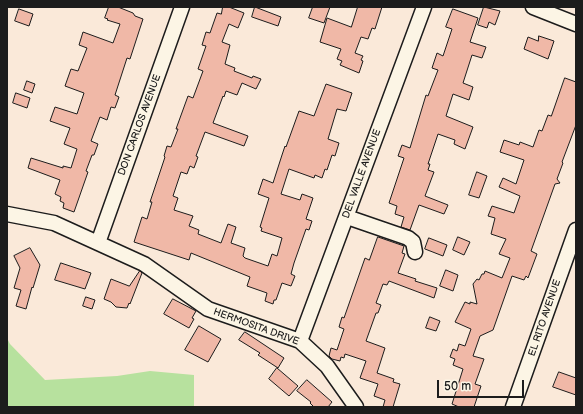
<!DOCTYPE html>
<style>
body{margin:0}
#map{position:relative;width:583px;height:414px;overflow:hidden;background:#fae9d9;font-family:"Balsamiq Sans",sans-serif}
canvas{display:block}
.frame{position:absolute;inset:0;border:8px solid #1c1c1c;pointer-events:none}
.scale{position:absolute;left:437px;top:380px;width:87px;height:18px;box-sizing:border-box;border:2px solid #1c1c1c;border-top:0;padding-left:5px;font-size:12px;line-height:14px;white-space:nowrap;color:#1c1c1c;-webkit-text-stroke:3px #fcf5e5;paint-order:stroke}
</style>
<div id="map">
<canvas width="583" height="414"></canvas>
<div class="frame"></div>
<div class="scale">50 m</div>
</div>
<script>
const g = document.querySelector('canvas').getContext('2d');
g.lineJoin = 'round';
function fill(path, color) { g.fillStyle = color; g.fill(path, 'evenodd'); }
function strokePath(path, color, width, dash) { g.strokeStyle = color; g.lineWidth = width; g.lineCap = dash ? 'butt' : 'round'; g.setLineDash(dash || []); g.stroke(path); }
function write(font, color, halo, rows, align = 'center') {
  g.font = font + ' "Balsamiq Sans",sans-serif'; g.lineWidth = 3.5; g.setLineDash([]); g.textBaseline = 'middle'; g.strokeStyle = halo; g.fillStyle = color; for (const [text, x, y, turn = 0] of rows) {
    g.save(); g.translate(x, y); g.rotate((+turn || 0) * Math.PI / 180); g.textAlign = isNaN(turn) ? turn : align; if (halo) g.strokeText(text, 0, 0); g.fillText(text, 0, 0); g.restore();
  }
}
fill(new Path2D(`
 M7,338L10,344L45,380L117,376L150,371L194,375V407H7Z`), '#b7e19e');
const building = new Path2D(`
 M109,7H118L133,13L135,16L143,19L130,59L127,58L115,95L119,97L115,108L111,107L107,120L100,117L91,141L98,144L94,155H92L86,171L88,172L74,212L63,208L64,203L60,201L61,197L55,194L60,180L28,168L31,158L63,168V166L71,168L77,149L64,144L70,128L50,121L55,107L77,114L84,93L65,86L71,69L78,71L87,48L79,45L83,32L113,43L120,24L107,20L108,19L105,18Z
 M223,7H229L244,13L238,28L229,24L222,42L230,45L225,64L235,68L234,71L252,78L253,76L261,79L256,89L242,83L237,95L226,91L224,97L223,96L213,123L248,136L244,146L205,132L196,156L198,157L194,168L190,166L187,174L181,172L173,196L178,198L174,210L193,216L189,226L199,230L198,234L221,243L228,224L236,227L231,243L245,248L243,256L245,258L268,266L272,254L277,256L282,238L261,231L262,228L260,227L269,198L258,194L263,179L273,183L282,155L285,146L286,147L299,111L314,116L326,84L352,93L346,111L337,109L328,139L339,143L335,156L332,155L327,170L325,169L322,178L315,175L314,178L289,169L281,194L300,200L302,194L313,198L306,219L312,221L309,230L306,229L294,263L291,274L295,276L291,286L282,283L276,300H274L273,304L265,301L267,293L247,286L250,277L191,253L189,260L134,242L142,217L147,219L152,202H150L165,157L164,156L167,146L171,147L178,129H176L188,96L193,98L203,71L198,69L206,46L202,45L206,32L210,33L217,13L221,14Z
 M255,7L281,17L278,26L252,17Z
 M313,7H330L324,23L309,18Z
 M358,7H382L375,29L372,28L368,39L361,37L355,53L363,56L361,60L363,61L359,73L340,65L342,61L337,59L341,49L320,42L327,18L351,27Z
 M484,7L500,11L495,25L489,22L487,28L478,25Z
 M19,9L33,14L29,26L15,21Z
 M453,9L478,18L470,42L486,47L482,58L472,55L463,83L473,87L469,100L453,94L446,116L473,127L465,149L454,144L455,140L438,134L428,164H430L428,170L434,172L425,196L448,205L444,214L419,205L410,230L401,227L404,217L395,214L397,206L389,203L404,158L398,156L402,145L410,148L426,95L428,96L438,70L432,68L437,53L443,56L452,29L446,27Z
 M539,36L554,41L548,59L524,49L528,37L538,41Z
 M565,78L576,82V125L562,162L563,163L557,179L560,183L555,184L531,251L537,254L528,278L526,276L524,280L512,276L493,330L480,336L473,356L484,359L475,384L481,386L474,407H459L452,404L463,369L453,365L455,359L450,357L453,349L457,351L459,344L465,346L471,329L455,322L465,302L470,304V302L477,304L473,284L477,279L479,280L482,274H484L485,271L502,278L510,258L499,254L506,239L491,234L495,218L488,216L492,206L514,213L520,196L499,187L503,178L516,184L524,160L500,152L504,140L519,145L520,142L533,147L539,130L542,131L548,115L551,116Z
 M27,81L35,84L32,93L24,90Z
 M16,93L30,98L27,108L13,103Z
 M477,172L487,176L479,198L469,195Z
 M378,237L404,246L402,253L405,254L398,273L416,279L415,281L437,288L434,298L389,281L387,285L383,284L376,303L381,305L378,313H376L366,341L385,348L377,373L394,379L393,382L400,384L393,407H383L385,400L374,396L378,384L360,378L366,361L345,354L344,358L341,357L340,361L332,359L329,356L331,348L337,350L344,329L339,327L342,317L344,318L365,258L369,260Z
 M458,237L470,242L464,255L453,250Z
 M429,238L447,245L443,256L425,249Z
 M30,248L40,265L33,288L32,287L26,309L16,306L21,290L14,288L20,268L14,256Z
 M61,263L91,273L85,289L55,280Z
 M446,270L458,275L453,291L440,286Z
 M140,271L142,273L130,304L129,303L127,308L116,307L111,302L104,299L111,279L129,286Z
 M86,297L95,300L92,309L83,306Z
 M173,299L196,311L192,318L194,319L189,328L164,314Z
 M430,317L440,321L436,331L426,328Z
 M199,326L221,339L208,362L185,350Z
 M245,332L284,358L278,368L258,355L260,353L239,340Z
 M277,368L298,386L289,396L269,379Z
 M559,372L576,378V395L553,387Z
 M307,380L332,402L328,407H314L310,403L311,402L297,391Z`);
fill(building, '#f0b8a7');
strokePath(building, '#1c1c1c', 1);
const minor = new Path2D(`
 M533,7L576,24
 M7,214L54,223L144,264L208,309L300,341L327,366L356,407
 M347,217L408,238L413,242L415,252
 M98,243L182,7
 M300,341L424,7
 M513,407L576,230`);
strokePath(minor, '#1c1c1c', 17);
strokePath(minor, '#fcf5e5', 14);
write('10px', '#1c1c1c', '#fcf5e5', [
 ["DON CARLOS AVENUE",140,125,-70],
 ["DEL VALLE AVENUE",362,174,-70],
 ["EL RITO AVENUE",545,318,-71],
 ["HERMOSITA DRIVE",256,327,20]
]);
</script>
